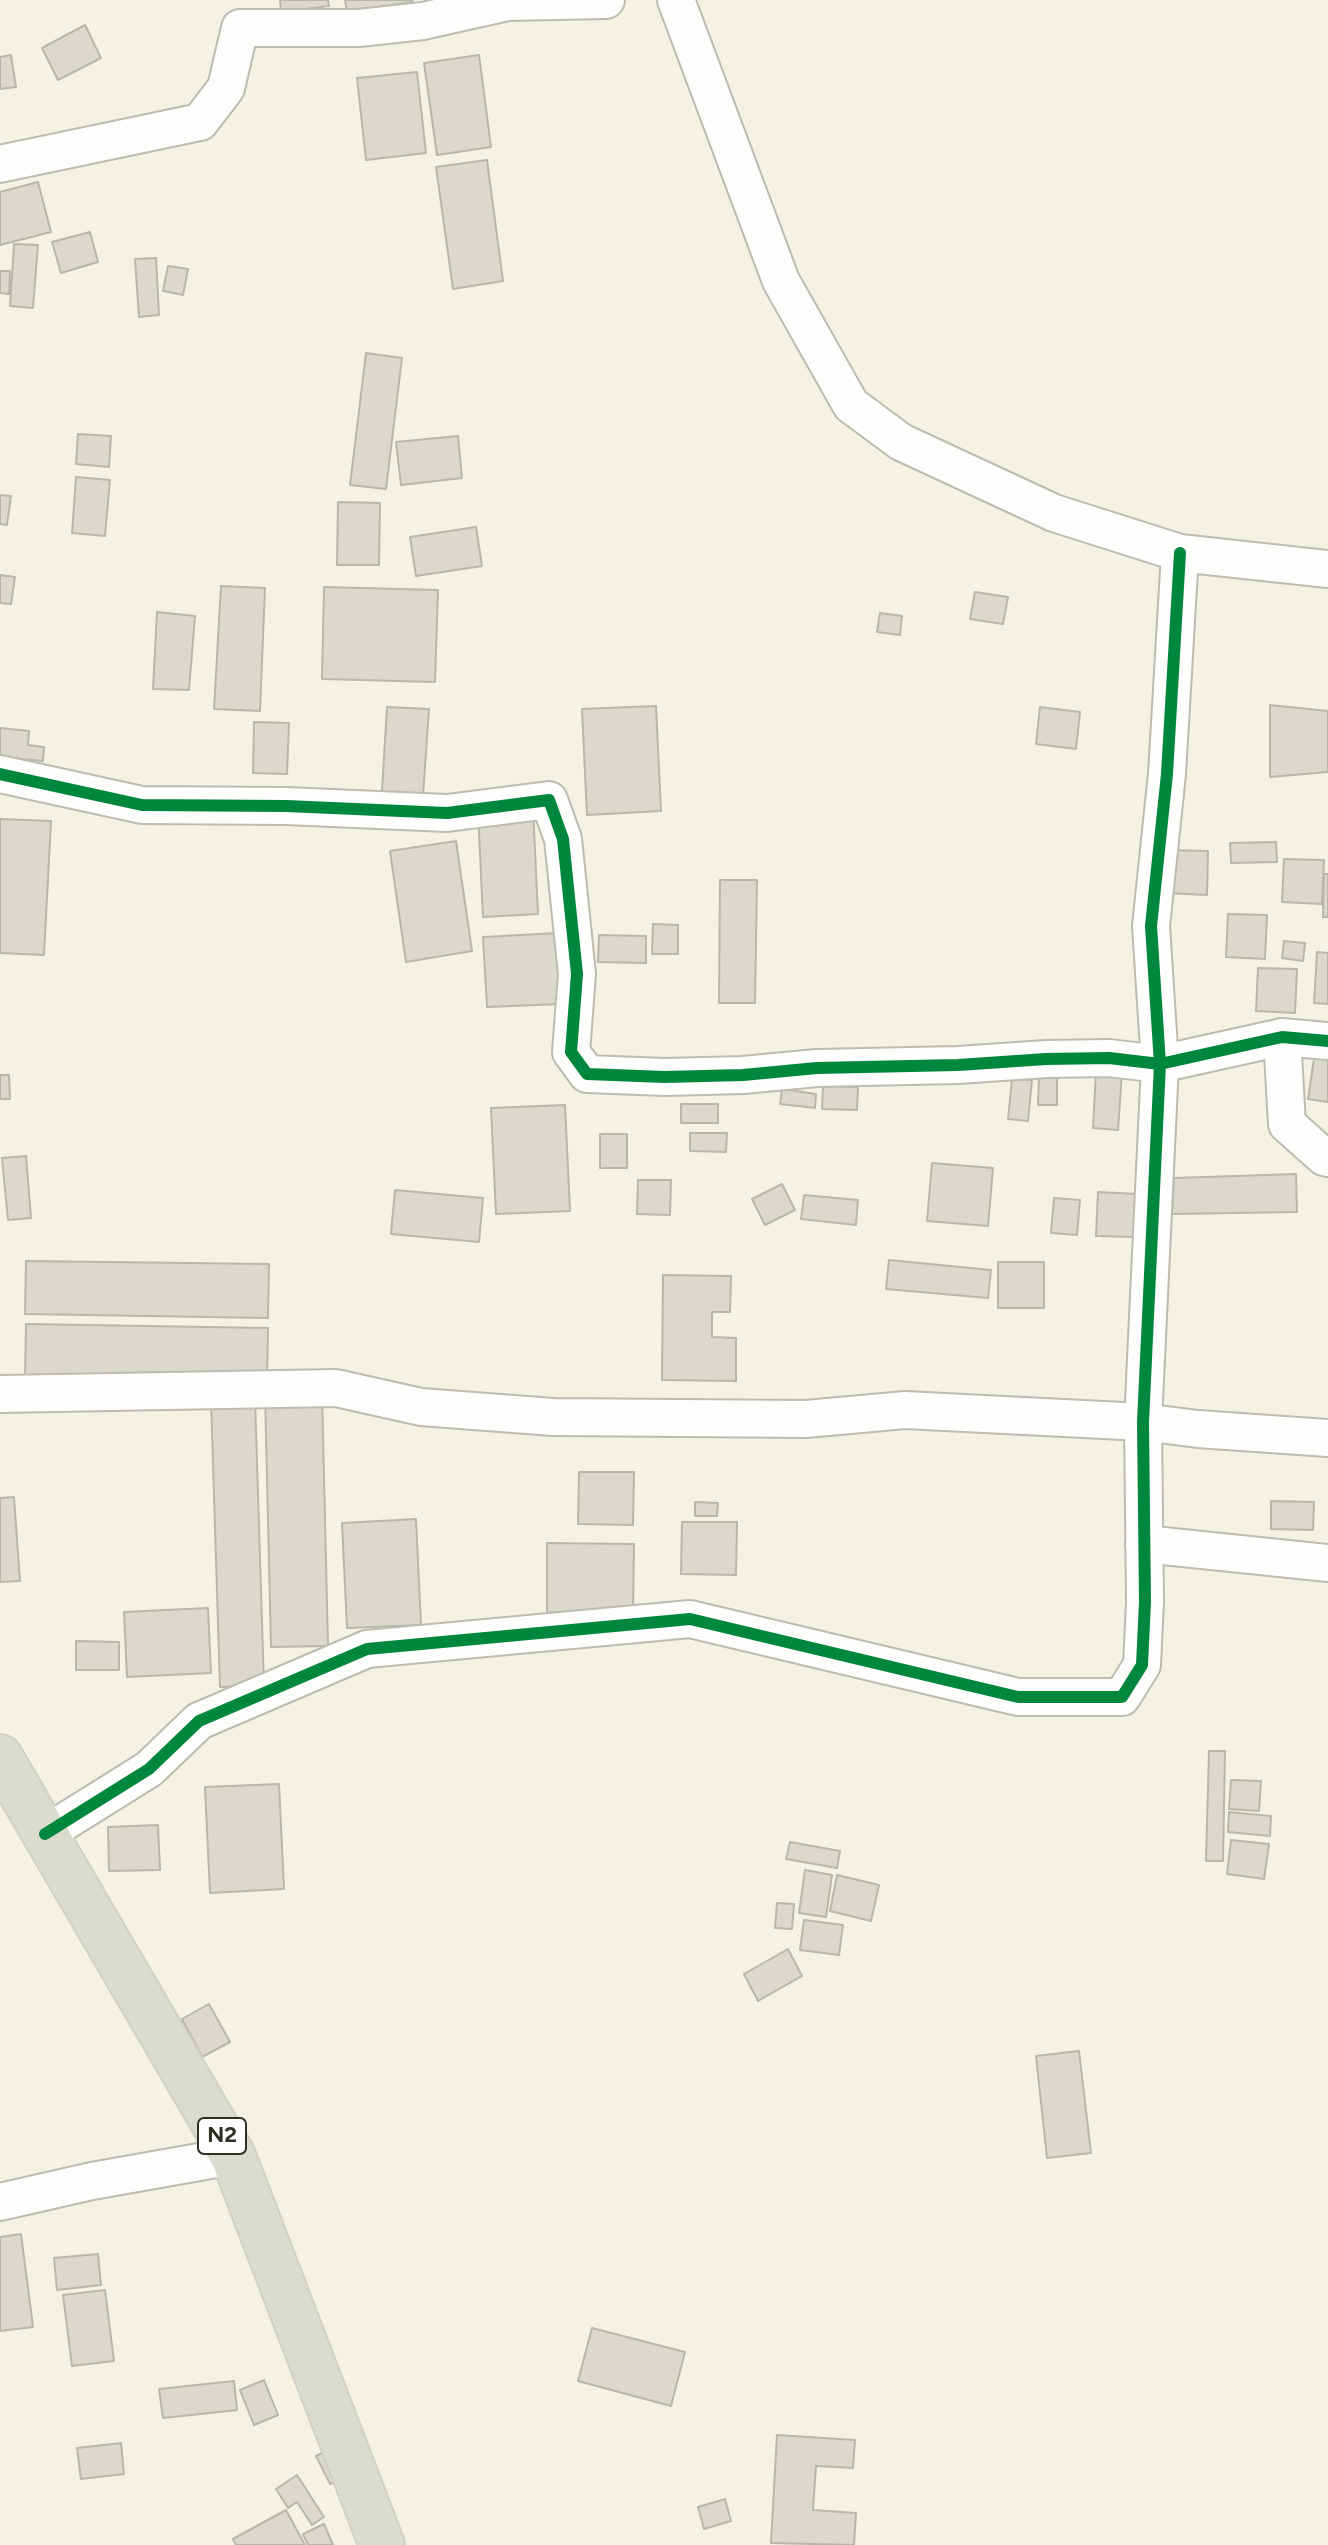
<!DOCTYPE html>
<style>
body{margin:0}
canvas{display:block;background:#f4f2e3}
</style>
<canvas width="1328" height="2545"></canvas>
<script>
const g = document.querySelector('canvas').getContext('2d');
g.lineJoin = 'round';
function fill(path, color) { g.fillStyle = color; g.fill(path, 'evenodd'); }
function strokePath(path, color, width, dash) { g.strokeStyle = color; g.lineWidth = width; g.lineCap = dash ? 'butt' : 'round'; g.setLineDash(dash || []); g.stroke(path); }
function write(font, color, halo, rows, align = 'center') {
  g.font = font + ' Figtree,sans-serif'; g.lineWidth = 8; g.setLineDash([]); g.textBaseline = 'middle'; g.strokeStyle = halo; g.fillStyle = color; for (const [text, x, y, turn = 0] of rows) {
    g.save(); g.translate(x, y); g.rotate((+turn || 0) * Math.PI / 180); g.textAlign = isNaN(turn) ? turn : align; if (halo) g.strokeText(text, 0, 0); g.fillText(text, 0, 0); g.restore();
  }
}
const building = new Path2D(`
 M280,0H328L329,6L281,12Z
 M345,0H412L413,2L347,12Z
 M85,25L101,58L58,80L42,48Z
 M11,55L16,87L0,89V57Z
 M479,55L491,147L437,155L424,63Z
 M417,72L426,153L366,160L357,78Z
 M487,160L503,281L453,289L436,167Z
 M38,182L51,232L0,245V192Z
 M90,232L98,262L61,273L52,242Z
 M14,244L38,245L33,308L10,306Z
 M156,258L159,315L139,317L135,259Z
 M168,266L188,269L183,295L163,291Z
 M0,271H10L9,294L0,293Z
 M366,353L402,358L386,489L350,485Z
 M78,434L111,436L109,467L76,464Z
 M458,436L462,478L401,485L396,442Z
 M76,477L110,480L105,536L72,533Z
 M0,495L11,496L7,525L0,524Z
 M338,502L380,503L379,565H337Z
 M476,527L482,566L416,576L410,537Z
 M0,575L15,577L11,604L0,603Z
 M221,586L265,588L260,711L214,709Z
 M324,587L438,590L435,682L322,679Z
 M975,592L1008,597L1003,624L970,619Z
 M157,612L195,616L189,690L153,689Z
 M880,613L902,616L900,635L877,632Z
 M1270,705L1328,711V772L1270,777Z
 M656,706L661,811L587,815L582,709Z
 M387,707L429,709L422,810L381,808Z
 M1040,707L1080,712L1076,749L1036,744Z
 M254,722L289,723L287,774L253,773Z
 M0,728L29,731L28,745L44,747L43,761L0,757Z
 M533,808L538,914L483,917L478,811Z
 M0,819L51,821L44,955L0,953Z
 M456,841L472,951L406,962L390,851Z
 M1276,842L1277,862L1231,863L1230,843Z
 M1169,850L1208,851L1207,895L1167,893Z
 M1284,859L1324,860L1322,904L1282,902Z
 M1324,874H1328V917H1323Z
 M720,880H757L755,1003H719Z
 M1228,914L1267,915L1265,959L1226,957Z
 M653,924L678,925V954H652Z
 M558,933L561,1004L487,1007L483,937Z
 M599,935L646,936V963L598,962Z
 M1284,941L1305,943L1303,961L1282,958Z
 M1317,952L1328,953V1004L1314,1003Z
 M1258,968L1297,969L1295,1013L1256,1011Z
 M1315,1052L1328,1053V1102L1308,1099Z
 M1096,1070L1122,1072L1118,1130L1093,1128Z
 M0,1075H9L10,1099H0Z
 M1039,1075H1057V1105H1038Z
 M1012,1079L1032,1080L1028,1121L1008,1119Z
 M823,1086L858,1087L857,1110L822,1109Z
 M782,1089L816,1094L815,1108L780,1104Z
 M681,1104H718V1123H681Z
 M565,1105L570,1211L496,1214L491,1108Z
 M690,1133H727L726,1152L690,1151Z
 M600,1134H627V1168H600Z
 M26,1156L31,1218L8,1220L2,1158Z
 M932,1163L993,1168L988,1226L927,1221Z
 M1296,1174L1297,1212L1172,1214L1174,1178Z
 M638,1180H671L670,1215L637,1214Z
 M782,1184L795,1210L765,1225L752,1199Z
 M395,1190L483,1198L479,1242L391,1234Z
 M1098,1192L1138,1194L1136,1237L1096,1236Z
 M804,1195L858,1200L856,1225L801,1219Z
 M1054,1198L1080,1200L1077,1235L1051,1233Z
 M889,1260L991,1270L988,1298L886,1289Z
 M26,1261L269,1264L268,1318L25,1314Z
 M998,1262H1044V1308H998Z
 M663,1275L731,1276L730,1312H712V1337L736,1338V1381L662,1380Z
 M26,1324L268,1328L267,1382L25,1378Z
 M322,1392L328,1646L271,1647L265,1393Z
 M255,1398L264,1686L220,1687L211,1399Z
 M579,1472H634L633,1525L578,1524Z
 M14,1497L20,1581L0,1582V1498Z
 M1271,1501L1314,1502L1313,1530L1271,1529Z
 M695,1502L718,1503L717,1516H695Z
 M416,1519L421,1625L347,1628L342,1523Z
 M682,1522H737L736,1575L681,1574Z
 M547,1543L634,1544L633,1613L547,1612Z
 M208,1608L211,1673L127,1677L124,1612Z
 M76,1641L119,1642V1670H76Z
 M1209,1751H1225L1223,1861H1206Z
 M1231,1780L1261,1781L1259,1811L1229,1809Z
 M279,1784L284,1889L210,1893L205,1787Z
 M1229,1812L1271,1816L1270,1836L1228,1832Z
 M158,1825L160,1870L109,1871L108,1827Z
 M1231,1840L1269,1844L1264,1879L1227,1874Z
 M790,1842L840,1851L837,1868L786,1859Z
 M805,1870L832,1875L826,1917L799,1913Z
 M837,1875L879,1885L871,1921L830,1911Z
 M777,1903L794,1904L792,1929L775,1928Z
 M804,1920L843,1925L839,1955L800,1950Z
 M788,1949L802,1976L758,2001L744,1974Z
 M209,2004L230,2042L202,2057L182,2019Z
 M1079,2051L1091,2153L1047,2158L1036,2056Z
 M21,2234L33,2327L0,2331V2237Z
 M98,2254L101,2285L57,2290L54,2258Z
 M105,2290L114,2361L72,2366L63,2295Z
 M592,2328L685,2352L671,2406L578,2381Z
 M264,2380L278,2415L254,2425L240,2390Z
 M234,2381L237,2410L163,2418L159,2389Z
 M777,2435L855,2440L853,2468L816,2466L813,2510L856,2513L854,2545L771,2543Z
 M121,2443L124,2474L81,2479L77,2448Z
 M339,2444L353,2473L330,2484L316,2456Z
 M297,2475L324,2517L312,2525L297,2502L288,2508L276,2489Z
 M725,2499L731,2521L704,2529L698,2507Z
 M286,2510L305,2545H236L233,2539Z
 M324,2524L333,2545H308L303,2534Z`);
fill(building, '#dbd9cd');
strokePath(building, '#b9b6ab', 2);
const minor = new Path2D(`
 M676,0L781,281L851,405L901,442L1054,513L1180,553L1328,569
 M0,164L200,122L226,88L240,28H359L423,21L508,2L606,0
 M0,774L142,805L286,806L447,813L549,800L563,839L577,974L571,1052L587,1074L665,1077L743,1075L817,1068L958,1065L1046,1059L1109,1058L1160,1064L1282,1037L1328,1041
 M1282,1037L1287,1124L1324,1157L1328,1158
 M0,1394L336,1388L421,1407L553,1417L806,1419L905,1410L1143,1422L1198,1429L1328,1438
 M1144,1544L1328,1563
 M45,1834L149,1769L199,1721L367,1649L690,1619L1018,1697H1122L1142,1665L1145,1602L1143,1422L1160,1064L1151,926L1167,774L1180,553
 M0,2202L92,2181L233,2156`);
const highway = new Path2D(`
 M0,1757L233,2156L382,2545`);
strokePath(minor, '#bcbcb0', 40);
strokePath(highway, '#d1d1c9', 48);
strokePath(minor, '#fdfdfb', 36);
strokePath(highway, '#d9dccf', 44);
strokePath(new Path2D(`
 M0,774L142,805L286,806L447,813L549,800L563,839L577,974L571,1052L587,1074L665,1077L743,1075L817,1068L958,1065L1046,1059L1109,1058L1160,1064L1282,1037L1328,1041
 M45,1834L149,1769L199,1721L367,1649L690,1619L1018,1697H1122L1142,1665L1145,1602L1143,1422L1160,1064L1151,926L1167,774L1180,553`), '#00873e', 12);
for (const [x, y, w] of [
 [222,2136,48]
]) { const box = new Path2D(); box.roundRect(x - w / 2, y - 18, w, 36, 6); g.fillStyle = '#fff'; g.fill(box); strokePath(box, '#2f2f24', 2); }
write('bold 22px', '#2f2f24', null, [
 ["N2",222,2136]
]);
</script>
